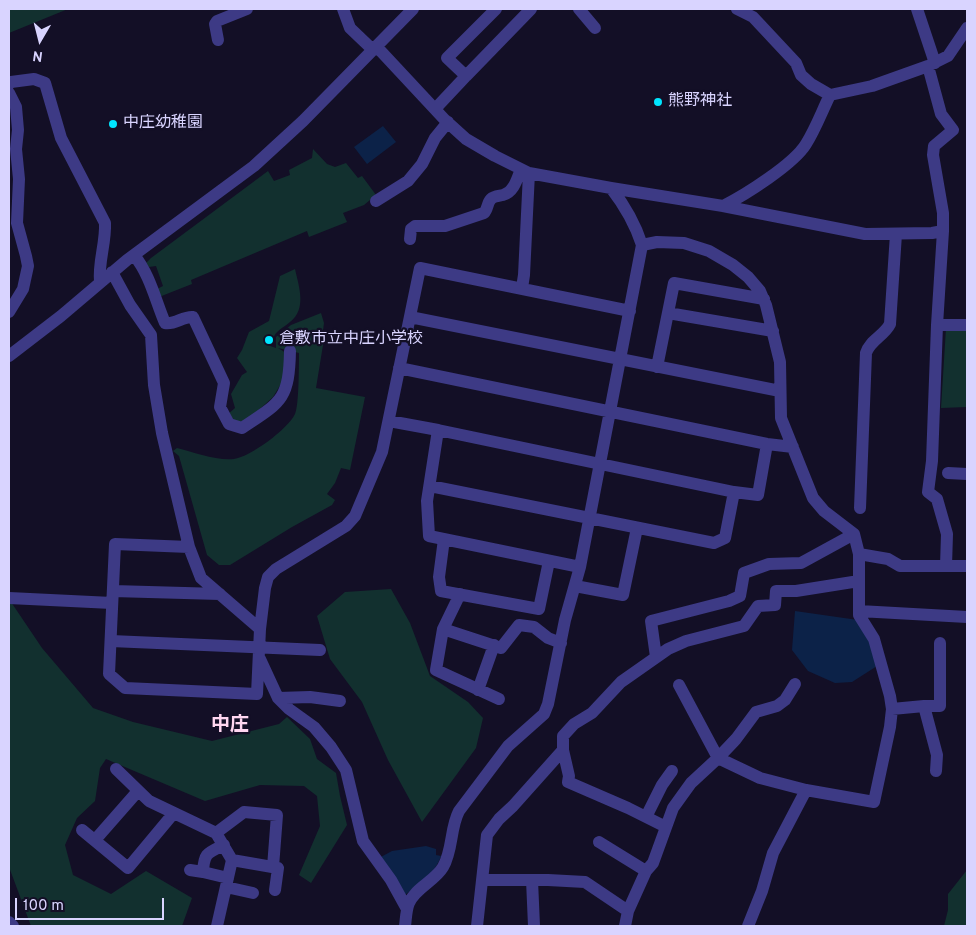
<!DOCTYPE html>
<meta charset="utf-8">
<style>
body{margin:0}
#map{position:relative;width:976px;height:935px;overflow:hidden;background:#130f26;font-family:Overpass,sans-serif}
canvas{display:block}
.frame{position:absolute;inset:0;border:10px solid #d9d4ff;pointer-events:none}
.north{position:absolute;left:15px;top:15px;width:50px;height:50px;-webkit-text-stroke:4px #130f26;paint-order:stroke;rotate:188deg;font-size:14px;font-weight:700;line-height:20px;text-align:center;color:#d9d4ff}
.north::after{content:'';display:block;margin:auto;width:18px;height:22px;background:#d9d4ff;clip-path:polygon(50% 0,100% 100%,50% 72%,0 100%)}
.scale{position:absolute;left:15px;top:898px;width:149px;height:22px;box-sizing:border-box;border:2px solid #d9d4ff;border-top:0;padding-left:6px;font-size:15px;line-height:18px;white-space:nowrap;color:#d9d4ff;-webkit-text-stroke:4px #130f26;paint-order:stroke}
</style>
<div id="map">
<canvas width="976" height="935"></canvas>
<div class="frame"></div>
<div class="north">N</div>
<div class="scale">100 m</div>
</div>
<script>
const g = document.querySelector('canvas').getContext('2d');
g.lineJoin = 'round';
function fill(path, color) { g.fillStyle = color; g.fill(path, 'evenodd'); }
function strokePath(path, color, width, dash) { g.strokeStyle = color; g.lineWidth = width; g.lineCap = dash ? 'butt' : 'round'; g.setLineDash(dash || []); g.stroke(path); }
function write(font, color, halo, rows, align = 'center') {
  g.font = font + ' Overpass,"Noto Sans JP",sans-serif'; g.lineWidth = 4.5; g.setLineDash([]); g.textBaseline = 'middle'; g.strokeStyle = halo; g.fillStyle = color; for (const [text, x, y, turn = 0] of rows) {
    g.save(); g.translate(x, y); g.rotate((+turn || 0) * Math.PI / 180); g.textAlign = isNaN(turn) ? turn : align; if (halo) g.strokeText(text, 0, 0); g.fillText(text, 0, 0); g.restore();
  }
}
fill(new Path2D(`
 M9,9H68L9,33Z
 M313,149L327,164L335,167L346,163L358,178L362,176L376,195L364,205L343,213L347,222L309,237L307,231L191,280L192,284L159,297L157,289L163,286L156,266L149,267L146,263L151,258L268,171L274,181L290,175L289,170L312,158Z
 M295,269C299,287 307,309 290,322C278,332 276,329 270,346L276,348V337L291,325L321,313L324,323L322,338L324,339L316,388L365,397L350,470L341,468L335,483L327,494L335,500L332,505L292,527L230,565H219L207,555L179,456L173,451L177,448C193,452 217,461 234,459C250,457 288,429 295,414C299,406 299,364 299,353L278,348L286,353L285,377L273,397L242,425L233,423L227,415L235,408L231,394L242,375L247,372L237,358L242,350L249,332L269,321L280,276Z
 M967,327V407L941,408L946,328Z
 M391,589L410,623L430,676L468,702L483,718L476,748L422,822L388,760L362,702L330,659L317,616L345,592Z
 M9,599L42,648L93,708L133,722L212,741L279,724L287,717L310,739L317,759L336,773L340,796L347,825L311,883L299,875L320,826L317,796L304,786L260,785L205,801L106,759L100,768L95,801L77,818L65,845L73,875L111,894L146,871L192,898L182,926H31L9,867Z
 M967,870V926H944L948,910V894Z`), '#12302f');
fill(new Path2D(`
 M383,126L396,142L367,164L354,147Z
 M795,611L858,620L871,644L877,666L852,682L835,683L808,671L792,650Z
 M426,846L436,849V855L441,856C435,874 417,886 402,897L379,858L392,851Z`), '#0c2248');
strokePath(new Path2D(`
 M343,9L350,28L373,50
 M496,9L447,58L466,76L531,9
 M579,9L595,28
 M737,9L753,17L796,63L801,75L811,84L830,95L872,86L928,66L948,56L967,28
 M917,9L935,63
 M218,40L215,24L217,21L247,9
 M376,46L445,120L466,139L495,156L529,173L611,188L723,206L865,234L932,233L943,231
 M928,66L941,114L953,130L934,146L933,155L943,213V231L937,325L932,461L928,492L937,499L947,534L946,566
 M9,84L11,82L34,79L45,83L61,138L105,223C106,243 98,262 100,282
 M9,93L16,107L18,130L16,149L19,179L17,223L26,256L28,266L23,289L9,312
 M435,109L466,76
 M376,201L408,181L422,164L435,138L448,122
 M723,206C745,195 794,164 806,144C816,128 822,111 830,95
 M410,239L411,229L415,226H445L484,213C488,209 487,203 491,199C494,196 499,196 503,195C514,192 517,179 521,169
 M134,255C150,275 155,299 165,323C175,325 183,316 193,317L224,383L220,407L229,424L242,428C281,402 289,400 290,351
 M112,272L130,305L151,335L154,385L162,433L189,547
 M522,288L524,275L529,173
 M668,313L773,331
 M410,317L780,391
 M937,325H967
 M9,356L61,316L127,260L254,166L303,121L413,9
 M657,367L674,283L764,299
 M399,368L767,444L793,447
 M389,421L438,430L427,501L429,536L580,567
 M438,430L734,492
 M948,473L967,474
 M430,486L714,543L725,538L734,492L758,495L767,444
 M860,508L866,353C870,340 884,336 890,324L896,234
 M444,539L439,577L441,591L539,609L549,561
 M115,544L189,547L201,578L260,629L257,694L125,688L109,674Z
 M859,554L888,559L900,566H967
 M575,586L623,595L637,528
 M113,591L220,594
 M460,594L443,629L436,670L499,699
 M9,598L112,603
 M859,611L967,617
 M260,629L265,588L268,577L276,569L346,526L355,516L382,452L420,268L630,311
 M443,629L501,648L519,625L534,627L548,638L561,643
 M111,641L320,650
 M656,657L651,621L729,601L740,596L744,573L769,564L801,563L854,534
 M260,659L278,698L289,709L314,727L331,747L346,770L363,841L391,880L407,909
 M679,685L718,758L736,739L756,712L777,706L785,700L795,684
 M478,690L494,645
 M278,698L310,697L340,701
 M924,706L937,755L936,771
 M892,709L924,706H940V643
 M563,750L569,776L568,782L628,808L666,827
 M116,769L149,801L216,833L232,860L217,926
 M646,817L662,785L672,771
 M82,830L128,868L173,814
 M216,833L244,812L277,815L273,867
 M95,840L138,791
 M599,842L646,871
 M224,845C207,853 204,853 203,872L228,878
 M232,860L278,868L275,890
 M190,870L203,872
 M482,880H548L585,882L628,911
 M532,880L534,926
 M226,887L253,893
 M9,922L13,926
 M405,926C406,919 406,910 409,903C415,888 435,881 443,867C453,850 450,828 459,811L508,746L544,714L548,704L565,620L580,567L642,245C635,223 625,206 611,188
 M477,926L487,835L499,819L513,806L563,750V736L574,724L592,713L621,682L668,649L686,641L744,626L758,606L775,605L776,591H796L859,581
 M625,926L628,911L646,871L653,863L673,808L691,783L718,758L760,778L806,790L874,802L890,727L892,709L890,696L874,639L859,615V554L854,534L824,511L813,498L781,418L780,362L766,305L760,291L748,277L733,265L709,251L684,243L657,242L642,245
 M748,926L762,891L773,853L806,790`), '#3d3a85', 12);
for (const [x, y, r, color] of [
 [658,102,5,"#00e5ff"],
 [113,124,5,"#00e5ff"],
 [269,340,5,"#00e5ff"]
]) { const dot = new Path2D(); dot.arc(x, y, r, 0, 2 * Math.PI); g.fillStyle = color; g.fill(dot); strokePath(dot, '#130f26', 2); }
write('16px', '#d9d4ff', '#130f26', [
 ["熊野神社",668,102],
 ["中庄幼稚園",123,124],
 ["倉敷市立中庄小学校",279,340]
], 'left');
write('bold 19px', '#ffd6f0', '#130f26', [
 ["中庄",230,726]
]);
</script>
